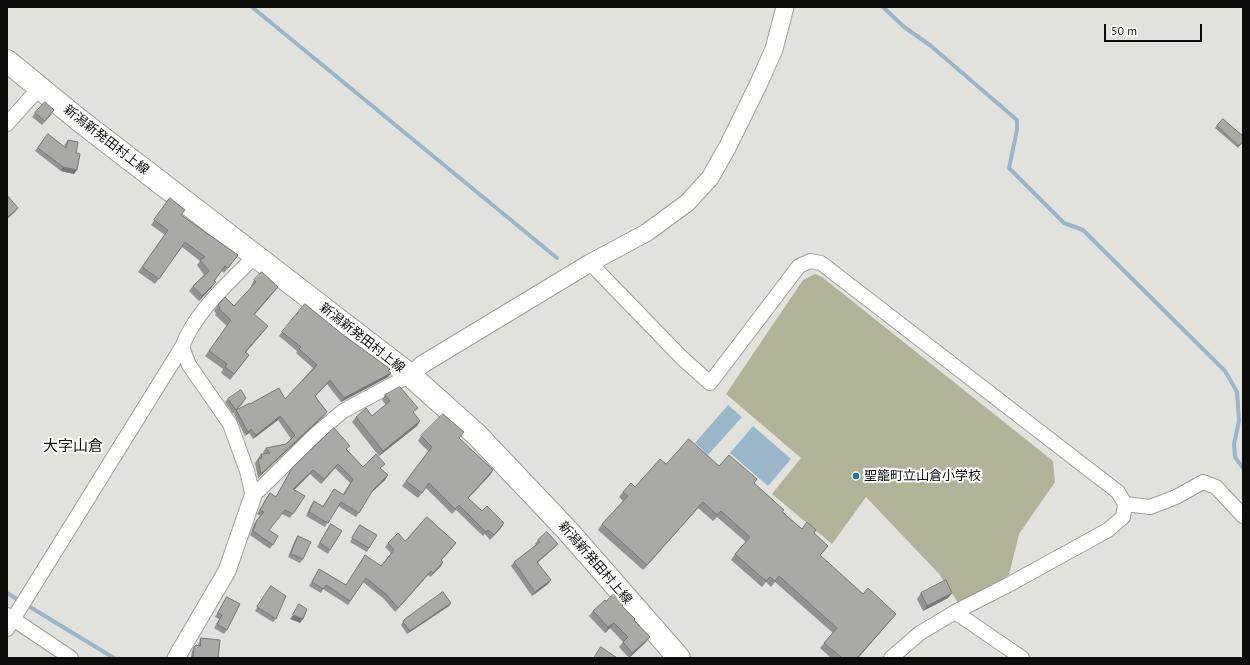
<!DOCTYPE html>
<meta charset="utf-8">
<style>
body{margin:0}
#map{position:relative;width:1250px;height:665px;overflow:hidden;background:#e2e2dd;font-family:"PT Sans",sans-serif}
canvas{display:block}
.frame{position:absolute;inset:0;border:8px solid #0c0c0b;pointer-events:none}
.scale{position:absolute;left:1104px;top:24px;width:98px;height:18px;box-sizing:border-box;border:2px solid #0c0c0b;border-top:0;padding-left:5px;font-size:12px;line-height:14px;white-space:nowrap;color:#0c0c0b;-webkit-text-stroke:3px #fffffe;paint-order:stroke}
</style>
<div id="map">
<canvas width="1250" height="665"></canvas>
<div class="frame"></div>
<div class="scale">50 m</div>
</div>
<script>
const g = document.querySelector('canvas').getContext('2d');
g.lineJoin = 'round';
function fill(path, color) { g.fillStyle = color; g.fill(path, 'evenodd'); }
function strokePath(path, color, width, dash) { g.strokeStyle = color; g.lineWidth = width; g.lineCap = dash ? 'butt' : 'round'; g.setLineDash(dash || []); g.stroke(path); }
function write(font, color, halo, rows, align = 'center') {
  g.font = font + ' "PT Sans","Noto Sans JP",sans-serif'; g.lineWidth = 4; g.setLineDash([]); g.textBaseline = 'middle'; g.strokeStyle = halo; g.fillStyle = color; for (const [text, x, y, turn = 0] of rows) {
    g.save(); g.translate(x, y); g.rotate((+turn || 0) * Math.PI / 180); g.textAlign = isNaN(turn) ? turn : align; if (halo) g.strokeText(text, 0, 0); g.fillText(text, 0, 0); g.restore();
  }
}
fill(new Path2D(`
 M815,274L822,277L1053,461L1055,482L1019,534L1009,575L959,604L940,575L866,497L832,544L772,494L801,458L726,394L803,280Z`), '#b2b299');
fill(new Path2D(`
 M728,405L742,417L708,455L695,443Z
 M753,426L791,459L768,486L730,453Z`), '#9ab7ca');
strokePath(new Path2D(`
 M252,7L557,258
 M883,7L903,26L931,46L1017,120V130L1009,168L1064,223L1083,230L1225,371L1237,392L1239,421L1234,444L1235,457L1243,468
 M7,593L114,658`), '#9ab7ca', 4);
const minor = new Path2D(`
 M7,124L40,87
 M590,263L682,358L710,383L799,266L810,261L821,263L1118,492L1125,504L1123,517L1108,530L1008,585L955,612L920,633L891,658
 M182,347L189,365L230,424L247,471L253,496
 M253,496L316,434L343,411L410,375
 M1125,504L1150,507L1176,497L1203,482L1216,487L1243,516
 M955,612L1022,658
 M7,615L71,658
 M7,629L182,347C196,310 229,283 255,256`);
const tertiary = new Path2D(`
 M410,375L423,364L590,263L646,233L687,203L710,178L727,148L759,83L774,49L785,7
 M176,658L227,571L253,496`);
const primary = new Path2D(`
 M7,61L79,120L410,375L477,435L567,530L679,658`);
strokePath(minor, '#9d9d98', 16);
strokePath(tertiary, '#9d9d98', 19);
strokePath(primary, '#9d9d98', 24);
strokePath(minor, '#fff', 14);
strokePath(tertiary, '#fff', 17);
strokePath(primary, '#fff', 22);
fill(new Path2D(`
 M35,113L52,114L42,125L32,117Z
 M1223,119L1243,141L1238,148L1215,128Z
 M48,134L64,147L65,144L68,140L76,153L74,174L61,171L35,151Z
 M170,198L181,215L238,255L224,273L222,271L214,281L212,287L199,301L189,291L193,286L204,275L197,265L200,261L182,247L155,284L138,272L165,235L151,225Z
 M254,280L274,292L254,315L268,326L264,331L246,352L249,355L230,380L221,373L223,369L205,356L227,326L215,315L216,313L214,311L218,305L234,306L252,287L251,286Z
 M282,332L342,334L391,373L388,377L341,402L327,384L315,396L327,412L324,416L258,478L255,463L261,454H265L263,452L266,448L286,444L291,439L278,420L253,439L249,433L245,436L234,414L236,410L250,404L285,399L313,368L296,353L297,351L279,336Z
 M385,395L414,414L420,421L417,426L379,456L352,422L356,417L372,416L386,405L382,400Z
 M228,399L244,402L233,414L225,402Z
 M464,432L459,438L493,470L490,475L468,498L501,528L490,540L485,534L483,536L456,510L452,514L426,488L418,498L402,486L428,451L418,441L421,436Z
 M347,450L363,467L381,469L388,475L385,480L371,493L356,517L338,506L325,527L306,516L311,505L314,501L323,506L334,489L343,494L350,483L335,468L321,484L310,474L294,490L305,496L290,518L282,514L269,530L278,536L270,549L250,535L254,524L260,516L257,514L266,498L270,493L276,497L292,468Z
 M666,464L719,466L754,484L783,512L802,529L814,533L828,546L820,556L863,594L896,614L892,619L858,658H831L820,648L833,633L775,582L771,587L766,582L762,587L731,560L735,554L746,542L717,517L713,521L698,508L643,570L598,530L602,524L623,501L619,497L623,492L635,487Z
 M331,524L330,550L328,554L317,547Z
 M360,525L369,548L367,552L350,542Z
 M298,536L303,559L300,563L288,557L295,540Z
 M538,540L555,547L538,562L548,584L532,596L511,566L514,562L536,545L535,544Z
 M405,541L456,543L441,560V566L430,577L428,575L395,612L384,599L363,582L348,605L323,589L321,593L309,586L319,569L346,585L381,566L391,553L385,547L388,543Z
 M271,586L276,619L273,622L255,611Z
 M921,593L948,598L923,611L917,599Z
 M227,597V630L224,634L214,628L219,619L215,617Z
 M606,601L622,606L634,620L646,642L629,658L619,647L623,642L610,628L605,633L589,616L593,611Z
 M451,603L449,606L407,634L401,625L405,619Z
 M201,638L218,658H191L192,651L196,645H198L199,642Z`), '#92928e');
fill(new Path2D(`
 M63,167L77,170L74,174L61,171Z
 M18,208L15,212L7,219V218Z
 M216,282L212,287L199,301L202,296Z
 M278,287L274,292L250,320L254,314Z
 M268,326L264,331L241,358L245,352Z
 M391,373L388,377L341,402L344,398Z
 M330,380L327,384L312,400L315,396Z
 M327,412L324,416L258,478L261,474Z
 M280,416L278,420L253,439L256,435Z
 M420,421L417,426L379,456L383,451Z
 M251,429L249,433L245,436L248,432Z
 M338,464L335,468L321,484L324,479Z
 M313,470L310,474L290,494L293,489Z
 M493,470L490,475L465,502L468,498Z
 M388,475L385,480L370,494L373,490Z
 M703,502L698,508L643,570L647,565Z
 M504,523L501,528L490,540L494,535Z
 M456,543L453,547L438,564L441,560Z
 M558,544L555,547L535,565L537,562Z
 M443,562L441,566L430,577L433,573Z
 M431,571L428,575L395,612L398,608Z
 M551,580L548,584L532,596L535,592Z
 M952,593L948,598L923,611L927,606Z
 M451,603L449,606L407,634L410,631Z
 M896,614L892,619L858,658H857Z
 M293,615L303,619L300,623L290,619Z
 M614,623L610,628L605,633L608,627Z
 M650,637L646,642L629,658L632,653Z`), '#777774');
const building = new Path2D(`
 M45,102L54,110L45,121L35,113Z
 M1223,119L1243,136V141L1239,146L1217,126Z
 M48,134L66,148L68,140L78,142L76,153L80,154L77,170L63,167L38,148Z
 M7,195L18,208L7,218Z
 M170,198L185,210L181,215L238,255L228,268L225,266L214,281L216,282L202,296L193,286L209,271L200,260L205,257L185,242L159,279L142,267L168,230L154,220Z
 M262,272L278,287L254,314L268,326L245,352L249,355L234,374L225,367L227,364L209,351L231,320L219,309L220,308L218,305L225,297L234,306L256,282L254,280Z
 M305,304L342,334L390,369L388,371L391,373L344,398L330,380L315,396L327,412L261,474L258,459L262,458L261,454L270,453L266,448L286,444L295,435L280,416L256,435L251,429L248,432L236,410L250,403V404L279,388L285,399L317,365L299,349L301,347L282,332Z
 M400,387L418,408L413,412L420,421L383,451L356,417L366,408L372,416L390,401L385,395Z
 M241,390L246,398L236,410L228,399Z
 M443,414L464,432L459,438L493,470L468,498L482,511L487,506L504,523L494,535L488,530L486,532L459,505L455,509L429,483L422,493L406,481L432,447L421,436Z
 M334,428L350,446L346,449L363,467L376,454L385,464L380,468L388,475L373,490L359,513L341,502L328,523L309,512L314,501L323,507L334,489L344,495L353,479L338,464L324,479L313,470L293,489L305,496L293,514L285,510L269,530L278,536L273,545L253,531L257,520L264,512L260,510L270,493L276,497L292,468Z
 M689,439L719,466L729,455L757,479L754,483L784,510L782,512L802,529L807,522L816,530L814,533L828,546L820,555L863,594L868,588L896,614L857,658H842L824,643L837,628L779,576L775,581L770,577L766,581L735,554L750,537L721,511L717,515L703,502L647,565L602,524L628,496L623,492L631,483L635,487L660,459L666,464Z
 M427,517L456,543L441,560L443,562L433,573L431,571L398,608L387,595L366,578L350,601L326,585L323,589L312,582L319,569L346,585L365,555L381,566L394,550L388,543L398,533L405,541Z
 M331,524L342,531L330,550L320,543Z
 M360,525L377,535L369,548L352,538Z
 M547,532L558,544L537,562L551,580L535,592L514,562L540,542L538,540Z
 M298,536L311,542L303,559L291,554Z
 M946,580L952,593L927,606L921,593Z
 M271,586L286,596L276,619L257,607Z
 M443,592L451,603L410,631L403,622L405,619Z
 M614,594L623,604L622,606L635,619L634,620L650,637L632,653L623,642L628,637L614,623L608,627L593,611L605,600L606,601Z
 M227,597L240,604L227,630L217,624L222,615L218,613Z
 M299,604L307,609L303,619L293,615Z
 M201,638L220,640L218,658H193L194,647L196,645L200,646Z
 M601,647L617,658H594Z`);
fill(building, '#aaaaa5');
strokePath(building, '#777774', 1);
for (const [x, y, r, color] of [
 [856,476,4,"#1976a3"]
]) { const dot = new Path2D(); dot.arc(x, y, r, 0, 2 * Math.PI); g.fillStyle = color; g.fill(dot); strokePath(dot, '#fffffe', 1.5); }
write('13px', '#0c0c0b', '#fffffe', [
 ["新潟新発田村上線",106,140,38],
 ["新潟新発田村上線",362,338,38],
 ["新潟新発田村上線",595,563,49]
]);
write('13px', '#0c0c0b', '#fffffe', [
 ["聖籠町立山倉小学校",864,476]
], 'left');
write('15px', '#0c0c0b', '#fffffe', [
 ["大字山倉",73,447]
]);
</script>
